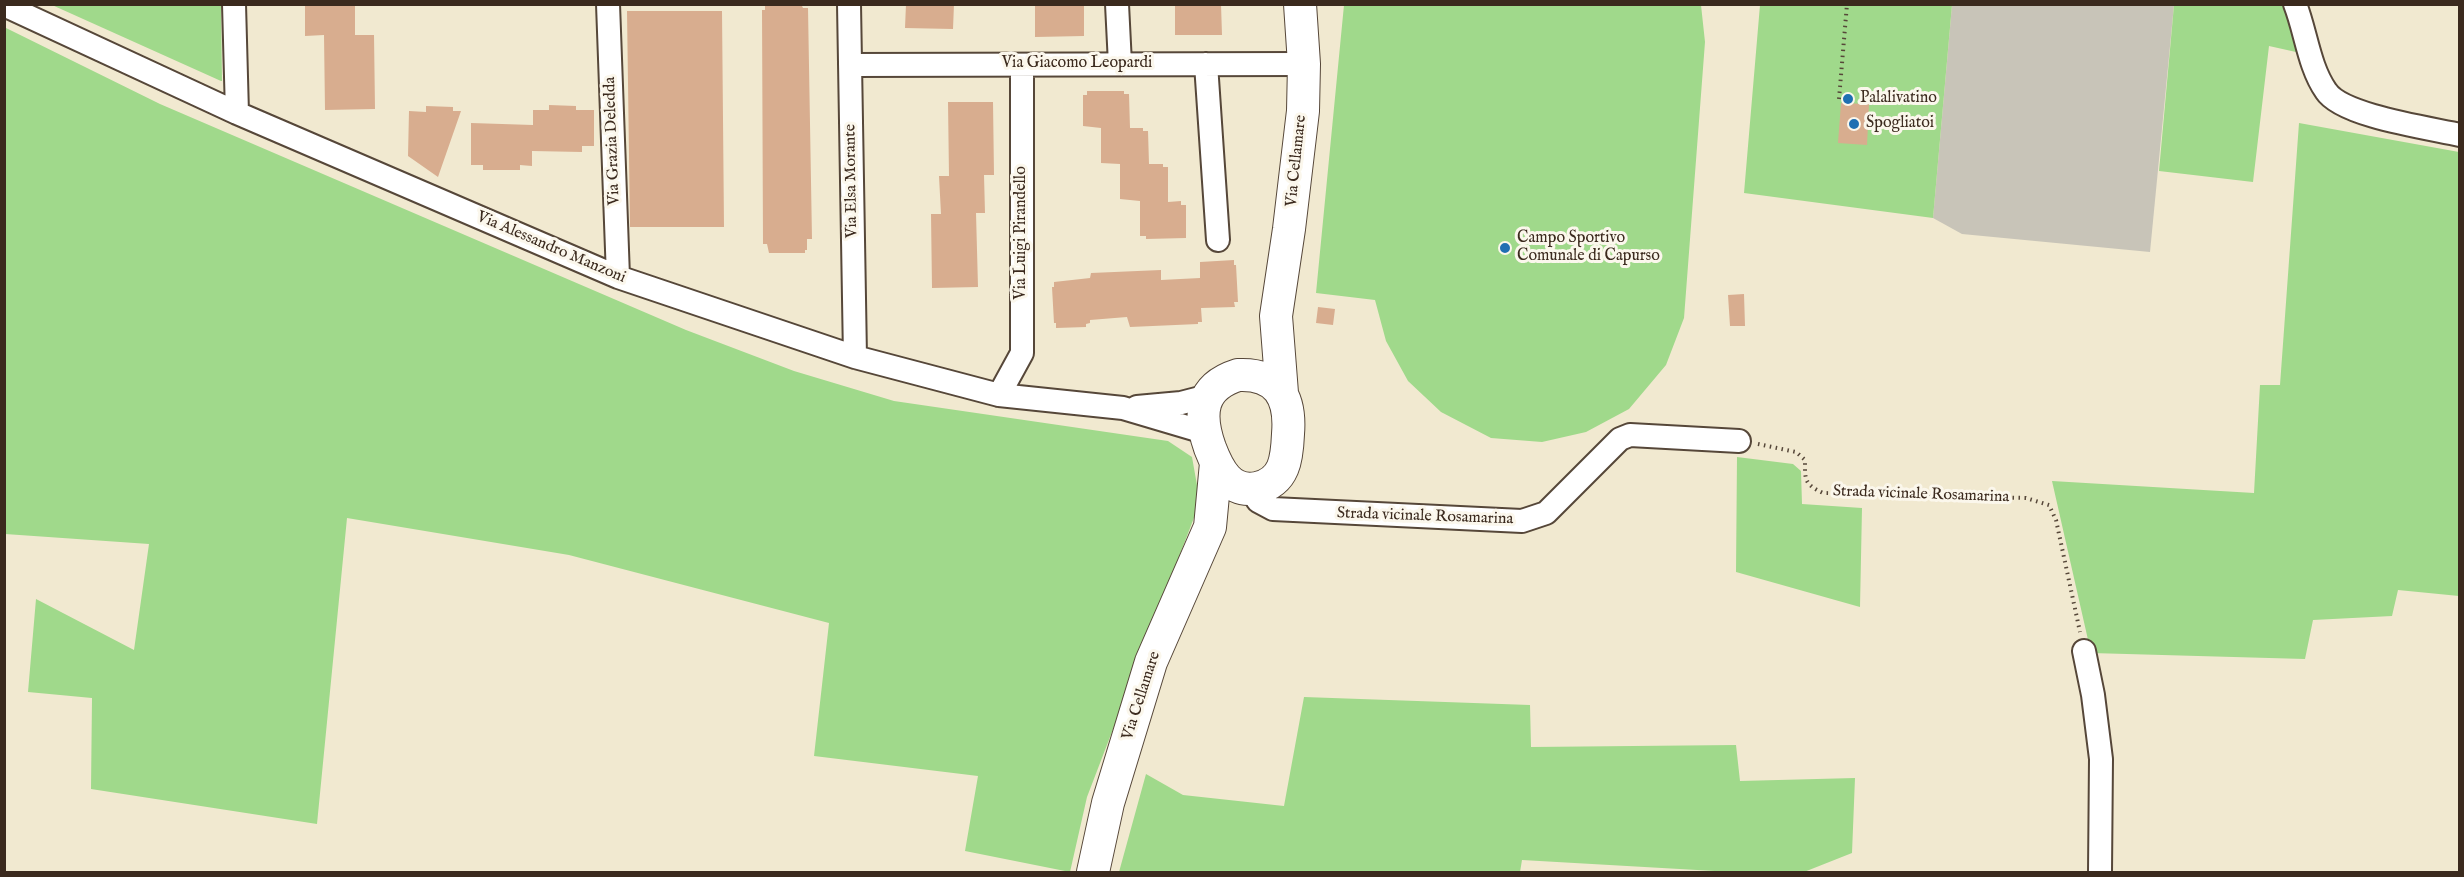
<!DOCTYPE html>
<style>
body{margin:0}
#map{position:relative;width:2464px;height:877px;overflow:hidden;background:#f1e9d0;font-family:"IM FELL English",serif}
canvas{display:block}
.frame{position:absolute;inset:0;border:6px solid #3b2a1e;pointer-events:none}
</style>
<div id="map">
<canvas width="2464" height="877"></canvas>
<div class="frame"></div>
</div>
<script>
const g = document.querySelector('canvas').getContext('2d');
g.lineJoin = 'round';
function fill(path, color) { g.fillStyle = color; g.fill(path, 'evenodd'); }
function strokePath(path, color, width, dash) { g.strokeStyle = color; g.lineWidth = width; g.lineCap = dash ? 'butt' : 'round'; g.setLineDash(dash || []); g.stroke(path); }
function write(font, color, halo, rows, align = 'center') {
  g.font = font + ' "IM FELL English",serif'; g.lineWidth = 6; g.setLineDash([]); g.textBaseline = 'middle'; g.strokeStyle = halo; g.fillStyle = color; for (const [text, x, y, turn = 0] of rows) {
    g.save(); g.translate(x, y); g.rotate((+turn || 0) * Math.PI / 180); g.textAlign = isNaN(turn) ? turn : align; if (halo) g.strokeText(text, 0, 0); g.fillText(text, 0, 0); g.restore();
  }
}
fill(new Path2D(`
 M1952,5H2174L2150,252L1962,234L1933,218Z`), '#c8c4b8');
fill(new Path2D(`
 M52,5H221L222,81H221Z
 M1344,5H1701L1705,42L1684,318L1666,365L1629,409L1586,432L1542,442L1491,438L1441,412L1408,381L1386,341L1375,300L1316,293Z
 M1760,5H1952L1933,218L1744,193Z
 M2174,5H2288L2305,54L2269,46L2253,182L2159,171Z
 M4,27L160,104L686,330L794,371L894,401L1168,441L1192,457L1200,502L1087,797L1070,872L965,851L978,776L814,756L829,623L569,555L347,518L317,824L91,789L92,698L28,692L36,599L134,650L149,544L5,534Z
 M2299,123L2459,152V596L2398,590L2392,616L2313,620L2305,659L2091,653L2052,481L2254,493L2260,385H2280Z
 M1737,457L1793,464L1801,471L1802,504L1862,508L1860,607L1736,572Z
 M1304,697L1530,705L1531,747L1736,745L1740,781L1855,778L1852,853L1804,872H1732L1522,860L1520,872H1119L1146,774L1183,795L1284,806Z`), '#a0d98b');
fill(new Path2D(`
 M305,4H355V35H374L375,109L325,110L324,35L305,36Z
 M765,4H801L803,8H808L812,239H807V250H805V253H769L767,244H763L762,10H765Z
 M906,4H954L953,29L905,28Z
 M1035,4H1084V36L1035,37Z
 M1175,4H1221L1222,35H1175Z
 M627,11H722L724,227H630Z
 M1087,91H1124V94H1129L1130,128H1143V131H1148L1149,164H1163V167H1168V202L1181,201V205H1186V238L1146,239V236H1140V201L1120,199V164L1101,163V128L1083,126V95H1087Z
 M948,102H993L994,175H984L985,213H976L978,287L932,288L931,214H941L939,176H949Z
 M1841,103L1869,104L1867,145L1838,143Z
 M549,105L576,106V110H594V146H582V152L532,151V166L520,165V170H483V165H471V123L533,125V110H549Z
 M426,106L453,107V111H461L438,177L408,156L409,111L426,112Z
 M1234,260V265H1236L1238,302H1234L1235,307L1201,308L1202,322H1198V324L1130,327L1127,317L1090,320V323L1086,324V327L1056,328V323H1054L1052,287H1054V282L1090,278L1091,273L1161,270V280L1200,278V262Z
 M1744,294L1745,326H1730L1728,295Z
 M1318,307L1335,309L1333,325L1316,323Z`), '#d8ad8f');
const street = new Path2D(`
 M234,4L237,113
 M608,4L618,277
 M849,4L855,357
 M1117,4L1120,64
 M2295,4C2306,32 2309,67 2326,91C2342,116 2429,128 2460,135
 M4,5L237,113L618,277L855,357L999,395L1123,408L1204,432
 M1206,64L1218,240
 M850,65L1304,64
 M999,395L1022,353V65
 M1137,407L1181,403L1208,396
 M1251,489L1258,501L1273,509L1522,521L1546,513L1620,439L1630,435L1739,441
 M2084,651L2093,695L2101,759L2100,872`);
const secondary = new Path2D(`
 M1238,375C1278,373 1291,398 1288,434C1287,458 1285,482 1257,488C1230,494 1218,469 1210,448C1198,414 1200,387 1238,375Z
 M1282,393L1276,316L1289,229L1303,111L1304,64L1300,4
 M1093,872L1108,803L1151,662L1210,527L1216,463`);
strokePath(street, '#564739', 26);
strokePath(secondary, '#564739', 34);
strokePath(new Path2D(`
 M1839,99L1847,4
 M1758,444L1796,452L1805,460C1805,480 1804,484 1823,493L2026,498L2049,505L2056,520L2080,632`), '#564739', 4, [1.5, 4.5]);
strokePath(street, '#fff', 22);
strokePath(secondary, '#fff', 32);
for (const [x, y, r, color] of [
 [1848,99,6,"#1f6fb2"],
 [1854,124,6,"#1f6fb2"],
 [1505,248,6,"#1f6fb2"]
]) { const dot = new Path2D(); dot.arc(x, y, r, 0, 2 * Math.PI); g.fillStyle = color; g.fill(dot); strokePath(dot, '#fbf7ec', 2); }
write('16px', '#3b2a1e', '#fbf7ec', [
 ["Via Giacomo Leopardi",1077,64],
 ["Via Grazia Deledda",613,141,-92],
 ["Via Cellamare",1297,161,-84],
 ["Via Elsa Morante",852,181,-91],
 ["Via Luigi Pirandello",1022,233,-90],
 ["Via Alessandro Manzoni",551,248,23],
 ["Strada vicinale Rosamarina",1921,495,2],
 ["Strada vicinale Rosamarina",1425,517,2],
 ["Via Cellamare",1142,696,-72]
]);
write('16px', '#3b2a1e', '#fbf7ec', [
 ["Palalivatino",1860,99],
 ["Spogliatoi",1866,124],
 ["Campo Sportivo",1517,239],
 ["Comunale di Capurso",1517,257]
], 'left');
</script>
